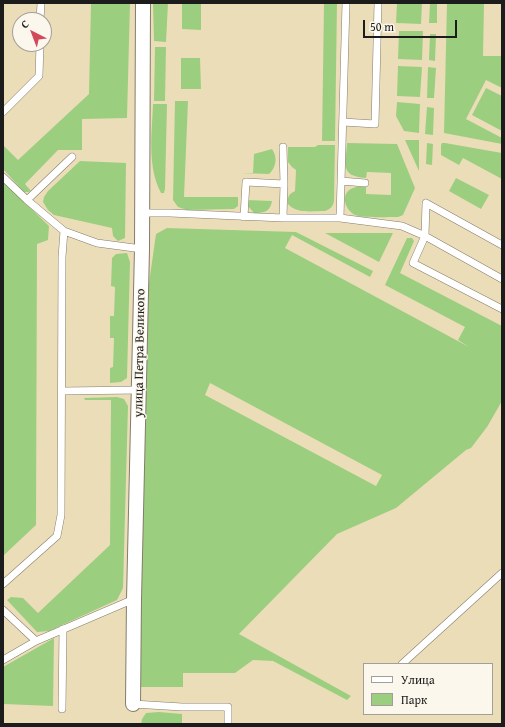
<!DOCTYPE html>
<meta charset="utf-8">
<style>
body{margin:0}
#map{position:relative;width:505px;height:727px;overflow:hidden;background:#ecddb9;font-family:"Gentium Book Plus",serif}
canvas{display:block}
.frame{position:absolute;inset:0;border:4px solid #1c1c1c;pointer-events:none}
.legend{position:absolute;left:363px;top:663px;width:130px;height:52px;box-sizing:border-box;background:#fbf7ec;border:1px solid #a29f99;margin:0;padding:5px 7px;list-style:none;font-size:12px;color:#1c1c1c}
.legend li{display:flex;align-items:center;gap:8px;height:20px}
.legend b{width:20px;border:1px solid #a29f99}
.north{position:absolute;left:12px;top:12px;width:40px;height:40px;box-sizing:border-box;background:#fbf7ec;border:1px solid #a29f99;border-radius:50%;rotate:318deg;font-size:11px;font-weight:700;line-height:16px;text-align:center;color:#1c1c1c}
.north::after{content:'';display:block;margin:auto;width:14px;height:18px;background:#d1495b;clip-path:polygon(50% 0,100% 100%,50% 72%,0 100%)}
.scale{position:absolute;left:363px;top:20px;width:94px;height:18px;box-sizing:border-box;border:2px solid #1c1c1c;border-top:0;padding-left:5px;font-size:12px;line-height:14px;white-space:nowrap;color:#1c1c1c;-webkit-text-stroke:3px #fbf7ec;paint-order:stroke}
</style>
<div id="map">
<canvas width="505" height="727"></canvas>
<div class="frame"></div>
<ul class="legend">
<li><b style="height:5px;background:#fff"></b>Улица</li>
<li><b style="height:11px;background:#9bcf7f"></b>Парк</li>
</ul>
<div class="north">С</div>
<div class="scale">50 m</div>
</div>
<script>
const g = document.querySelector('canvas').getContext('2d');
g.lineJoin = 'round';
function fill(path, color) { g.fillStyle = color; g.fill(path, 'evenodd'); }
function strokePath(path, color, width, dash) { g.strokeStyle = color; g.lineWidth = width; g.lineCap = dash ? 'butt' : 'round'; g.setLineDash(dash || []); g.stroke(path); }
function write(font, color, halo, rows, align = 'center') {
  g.font = font + ' "Gentium Book Plus",serif'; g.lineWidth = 3; g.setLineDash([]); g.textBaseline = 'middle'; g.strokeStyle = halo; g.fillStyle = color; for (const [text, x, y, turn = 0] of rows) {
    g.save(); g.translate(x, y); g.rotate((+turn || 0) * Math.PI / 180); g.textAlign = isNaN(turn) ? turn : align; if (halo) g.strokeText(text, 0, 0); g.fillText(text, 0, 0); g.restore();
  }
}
fill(new Path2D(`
 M91,3H130L127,118L82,119V150H58L25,184L31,191L28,192H24L3,169V145L18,160L89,94Z
 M153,3H168L166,42L154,41Z
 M182,3H201V30L182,29Z
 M324,3H337L335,141H322Z
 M397,3H422L421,24L396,23Z
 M430,3H437V23H429Z
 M447,3H484L483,56H502V88L486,80L466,119L502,138V144L444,133Z
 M399,31H423L422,60L398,59Z
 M430,34H436L435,61L429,60Z
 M155,47H166L165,101H154Z
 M181,58H200L201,89H181Z
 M398,66L422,67L420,97L397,96Z
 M428,67L436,68L434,98H427Z
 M486,88L502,96V131L472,115Z
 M175,101H188L184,197H238V206L234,209L187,210L178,207L173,200Z
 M397,102L420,104L419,133L404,131L396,116Z
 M153,104H167L165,189L164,193H161C147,166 152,133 153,104Z
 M427,107L434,108L433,135L425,134Z
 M405,140H419V171Z
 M347,143L397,144L415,188L403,215L398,217C390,217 361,218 355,215C344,209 340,193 353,188C357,186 362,187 366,187V194L391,195V173L367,172L366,178C339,176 346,164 347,143Z
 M427,143L433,144L432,165L426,164Z
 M442,143H445L502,153V179L463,158L459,165L441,155V145Z
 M318,145H335L334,201C333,206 331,209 325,211C313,211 296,214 288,204C287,197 289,194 295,191L296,170L292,167L288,162V147H315Z
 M272,149C278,157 276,168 269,174L240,173H253L254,154Z
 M80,161L126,163L125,238L118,241L113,236L112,228L54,215L48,210L43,202L44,197L48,191Z
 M456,178L489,195L481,209L449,191Z
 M3,181L49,226L48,240L37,244L36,525L3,556Z
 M247,200L272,201C270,212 264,213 254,213L248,206Z
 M167,228L296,232L373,271L370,277L292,235L285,248L469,347L458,340L465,327L385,285L407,238H412L414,241L400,273L502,326V401L487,427L471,448L466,450L396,508L337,534L239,634L351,696L347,700L273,661L253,660L235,673H183V687H138L149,283L156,234ZM210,383L382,475L376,486L205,395Z
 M325,233H393L379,262Z
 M127,253L130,262L127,378L121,382L110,383V368L113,367L114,338H110V316H114L115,287L111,286L112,258L116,254Z
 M117,397L124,399L128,406L123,588L117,600L49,631L37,632L7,600L11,597L23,598L38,613L110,545L111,400H85L84,398Z
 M54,638L53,706L3,704V667Z
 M159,712L182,714V724H141L142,719L146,713Z`), '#9bcf7f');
const service = new Path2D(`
 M40,20L41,3
 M3,112L39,76L40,44
 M343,122L375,124L378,3
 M283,147L284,184
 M3,177L27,200L64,231L97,243L142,249
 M341,181L365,183
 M27,200L72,157
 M142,213H170L283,218H340L402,226L425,236L502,279
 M244,217L246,182L284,184L283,218
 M340,218L346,3
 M502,245L426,203L425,236L413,263L502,309
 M62,391L139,390
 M3,584L57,536L61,515L62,257L64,231
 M3,610L36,641
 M3,660L36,641L134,599
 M402,664L502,573
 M133,704L182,707H228V724
 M62,709L63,629`);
const minor = new Path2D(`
 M133,704L134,599L142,249L143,3`);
strokePath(service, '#847c6a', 8);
strokePath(minor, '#847c6a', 16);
strokePath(service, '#fff', 7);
strokePath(minor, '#fff', 14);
write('13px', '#1c1c1c', '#fbf7ec', [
 ["улица Петра Великого",140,353,-89]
]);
</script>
